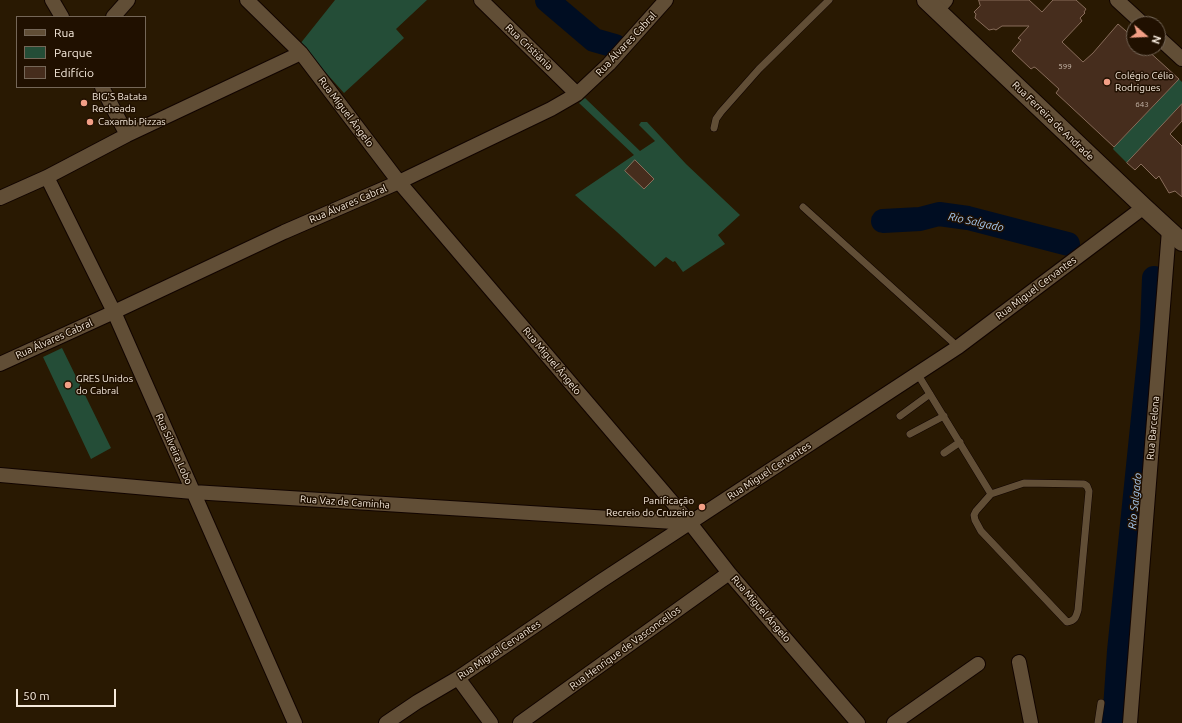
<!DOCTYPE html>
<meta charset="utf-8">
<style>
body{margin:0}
#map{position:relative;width:1182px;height:723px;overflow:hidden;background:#291902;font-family:Ubuntu,sans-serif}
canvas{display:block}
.legend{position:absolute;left:16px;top:16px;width:130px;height:72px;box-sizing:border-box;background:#201000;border:1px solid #756758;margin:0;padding:5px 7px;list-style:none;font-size:12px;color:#f5e9db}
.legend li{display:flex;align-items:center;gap:8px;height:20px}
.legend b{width:20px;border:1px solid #756758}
.north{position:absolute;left:1126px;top:16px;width:40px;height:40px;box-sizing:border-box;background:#201000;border:1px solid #756758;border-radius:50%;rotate:109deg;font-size:11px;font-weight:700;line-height:16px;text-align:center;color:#f5e9db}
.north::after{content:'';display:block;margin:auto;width:14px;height:18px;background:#f39f86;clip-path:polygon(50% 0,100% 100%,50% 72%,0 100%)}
.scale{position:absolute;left:16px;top:689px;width:100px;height:18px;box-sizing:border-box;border:2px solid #f5e9db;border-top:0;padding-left:5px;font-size:12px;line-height:14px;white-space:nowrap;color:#f5e9db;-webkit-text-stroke:3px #201000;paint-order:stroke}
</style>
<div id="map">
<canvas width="1182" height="723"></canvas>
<ul class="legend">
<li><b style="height:5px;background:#614e36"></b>Rua</li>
<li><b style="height:11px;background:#244d37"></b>Parque</li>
<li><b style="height:11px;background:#462d1d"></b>Edifício</li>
</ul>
<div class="north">N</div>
<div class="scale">50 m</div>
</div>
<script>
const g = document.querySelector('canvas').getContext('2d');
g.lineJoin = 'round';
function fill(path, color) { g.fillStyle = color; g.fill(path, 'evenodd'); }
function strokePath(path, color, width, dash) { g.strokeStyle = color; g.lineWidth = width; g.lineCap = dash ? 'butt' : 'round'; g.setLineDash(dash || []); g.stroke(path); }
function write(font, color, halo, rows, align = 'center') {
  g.font = font + ' Ubuntu,sans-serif'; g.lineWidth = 3; g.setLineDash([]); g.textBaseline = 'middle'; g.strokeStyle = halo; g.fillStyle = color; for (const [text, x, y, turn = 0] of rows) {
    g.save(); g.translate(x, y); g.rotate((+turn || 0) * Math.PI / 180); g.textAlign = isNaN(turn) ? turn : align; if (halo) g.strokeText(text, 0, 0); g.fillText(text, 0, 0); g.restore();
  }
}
fill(new Path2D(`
 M335,0H427L396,29L404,38L344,93L300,44Z
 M1179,79L1182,82V104L1127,163L1113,149L1114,147Z
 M585,98L640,151L655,141L639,125L641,122H647L686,164L740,215L718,235L725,244L683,272L675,261L673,262L666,257L655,267L617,232L575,195L634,155L579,103Z
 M62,348L111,448L91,459L43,357Z`), '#244d37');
strokePath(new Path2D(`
 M547,0L594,40L615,46
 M883,221L920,219L939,214L968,218L1068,244
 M1114,723L1119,651L1152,330L1154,278`), '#000d22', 24);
const building = new Path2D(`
 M979,0H1029L1042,12L1053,0H1076L1086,9L1084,12L1085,13L1080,18L1082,21L1062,42L1083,62L1093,53L1118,24L1134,38V48H1145L1179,79L1114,147L1056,93L1059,89L1036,68L1034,67L1031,69L1012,51L1021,40L1018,38L1029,26H1002L996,30L994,29L989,30L975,18L976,14L974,12L980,6Z
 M1182,104V121L1170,134L1182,146V197L1175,191L1169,193L1159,176L1156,179L1141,164L1135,170L1127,163Z
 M635,160L654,179L644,189L625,171Z`);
fill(building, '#462d1d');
strokePath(building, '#886c5a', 1);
const service = new Path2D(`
 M714,128L716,119L721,112L759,69L829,0
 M803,207L958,347
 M917,373L991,494
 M900,416L930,394
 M910,434L944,416
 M944,453L960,442
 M1024,483L1084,484L1087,486L1089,491L1078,610C1076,617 1075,621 1067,622L981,531L975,520L974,515L976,511L991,494Z
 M1098,723L1101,703`);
const minor = new Path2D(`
 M52,0L62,17
 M247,0L301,53L399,182L690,523L729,573L858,723
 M481,0L577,94
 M1117,0L1143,24
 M937,10L946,0
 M113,17L128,0
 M1158,37L1182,59
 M102,87L127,135
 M47,177L114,312L295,723
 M0,198L47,177L127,135L301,53
 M0,364L114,312L284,232L399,182L551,109L577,94L609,64L666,0
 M0,475L193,492L690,523
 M1019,662L1031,723
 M458,678L491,723
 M386,723L417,702L458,678L601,581L958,347L1144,207
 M520,723L729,573
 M894,723L978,664
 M1130,723L1169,230`);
const tertiary = new Path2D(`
 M926,0L1144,207L1182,242`);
strokePath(service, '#110400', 8);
strokePath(minor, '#110400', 16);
strokePath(tertiary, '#110400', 20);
strokePath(service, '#614e36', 7);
strokePath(minor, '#614e36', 14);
strokePath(tertiary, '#614e36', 18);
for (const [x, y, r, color] of [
 [1107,82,4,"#f39f86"],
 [84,103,4,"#f39f86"],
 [90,122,4,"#f39f86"],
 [68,385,4,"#f39f86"],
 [702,507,4,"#f39f86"]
]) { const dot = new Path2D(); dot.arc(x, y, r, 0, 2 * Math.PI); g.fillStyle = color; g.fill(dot); strokePath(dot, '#201000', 1.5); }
write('8px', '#c9baac', null, [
 ["599",1065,66],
 ["643",1142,104]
]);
write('10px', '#f5e9db', '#201000', [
 ["Rua Álvares Cabral",626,44,-47],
 ["Rua Cristiânia",529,47,44],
 ["Rua Miguel Ângelo",346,112,53],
 ["Rua Ferreira de Andrade",1053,121,44],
 ["Rua Álvares Cabral",348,204,-23],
 ["Rua Miguel Cervantes",1036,288,-37],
 ["Rua Álvares Cabral",54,339,-24],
 ["Rua Miguel Ângelo",552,361,50],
 ["Rua Barcelona",1153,428,-85],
 ["Rua Silveira Lobo",174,449,66],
 ["Rua Miguel Cervantes",769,471,-33],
 ["Rua Vaz de Caminha",345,502,4],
 ["Rua Miguel Ângelo",761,609,49],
 ["Rua Henrique de Vasconcellos",625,648,-36],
 ["Rua Miguel Cervantes",499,650,-34]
]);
write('10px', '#f5e9db', '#201000', [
 ["Colégio Célio",1115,76],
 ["Rodrigues",1115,88],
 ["BIG'S Batata",92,97],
 ["Recheada",92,109],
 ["Caxambi Pizzas",98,122],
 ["GRES Unidos",76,379],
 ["do Cabral",76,391],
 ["Panificação",694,501,"right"],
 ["Recreio do Cruzeiro",694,513,"right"]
], 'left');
write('italic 11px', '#a6caf2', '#201000', [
 ["Rio Salgado",976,222,12],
 ["Rio Salgado",1135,501,-84]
]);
</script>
